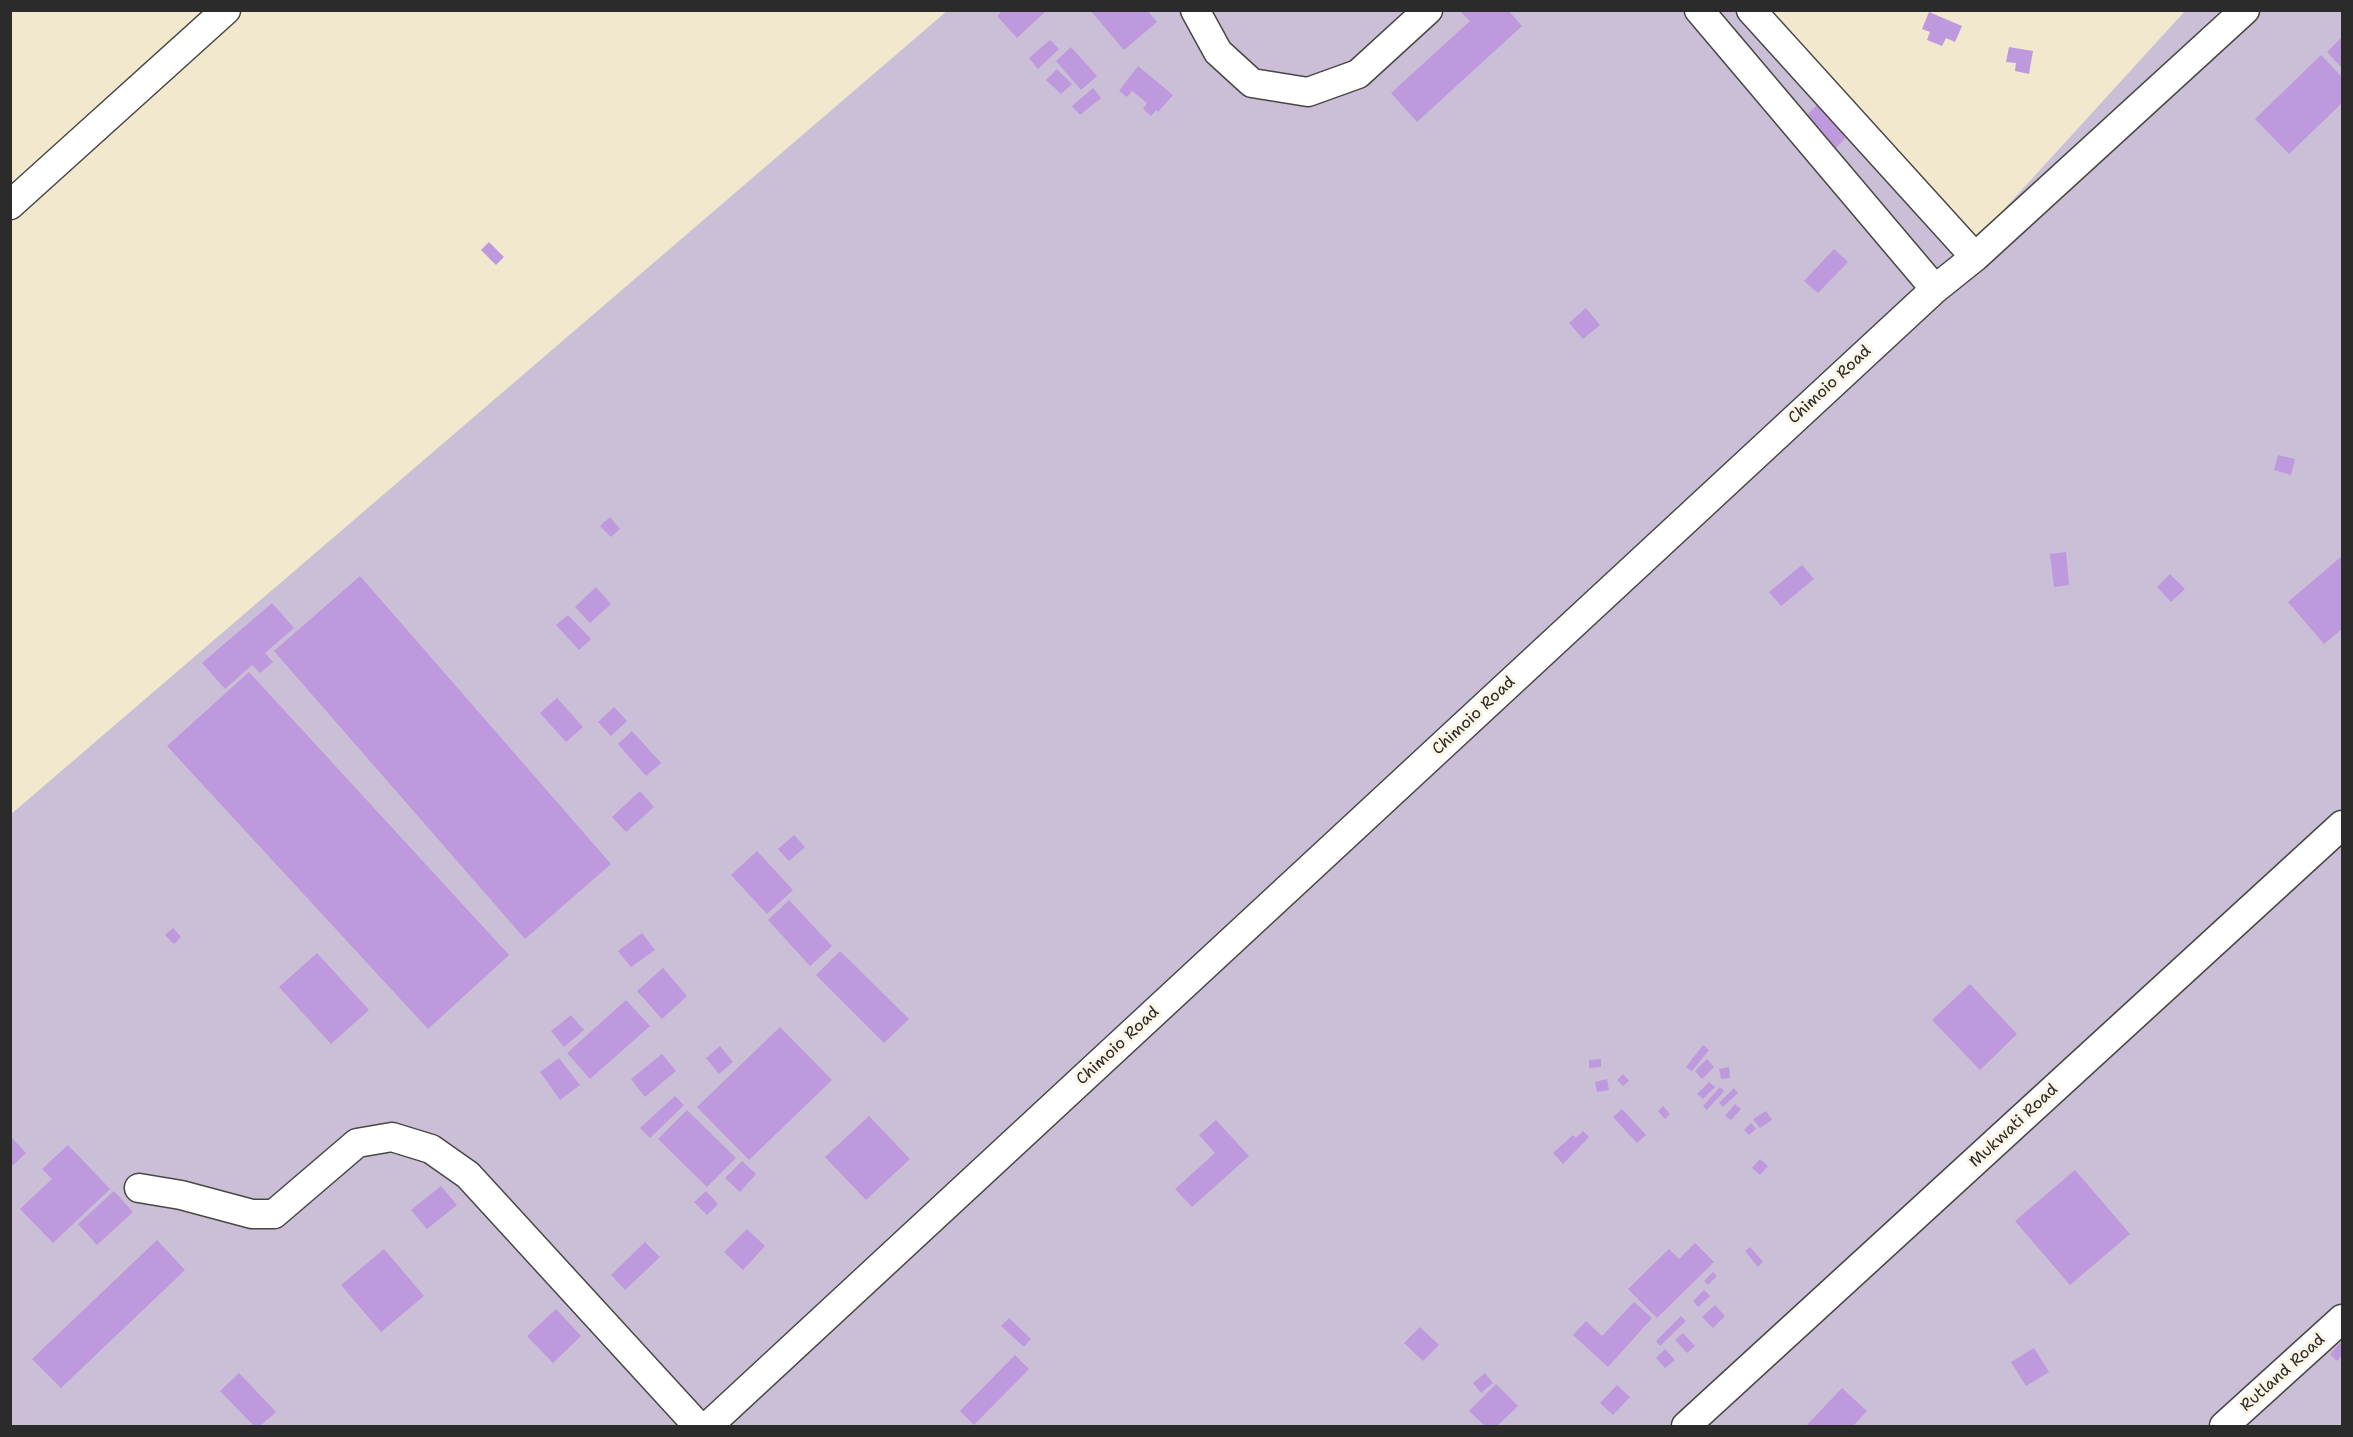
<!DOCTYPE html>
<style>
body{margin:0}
#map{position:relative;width:2353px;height:1437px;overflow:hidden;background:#f2e8cd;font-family:"Shantell Sans",sans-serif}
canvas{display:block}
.frame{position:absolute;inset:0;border:12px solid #2b2b2b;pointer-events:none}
</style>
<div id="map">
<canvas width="2353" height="1437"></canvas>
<div class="frame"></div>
</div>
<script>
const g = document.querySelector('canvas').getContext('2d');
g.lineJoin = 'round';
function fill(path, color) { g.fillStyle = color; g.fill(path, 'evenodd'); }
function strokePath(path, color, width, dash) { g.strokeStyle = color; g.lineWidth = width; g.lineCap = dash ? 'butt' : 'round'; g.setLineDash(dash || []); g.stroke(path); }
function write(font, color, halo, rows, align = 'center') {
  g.font = font + ' "Shantell Sans",sans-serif'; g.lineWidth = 6; g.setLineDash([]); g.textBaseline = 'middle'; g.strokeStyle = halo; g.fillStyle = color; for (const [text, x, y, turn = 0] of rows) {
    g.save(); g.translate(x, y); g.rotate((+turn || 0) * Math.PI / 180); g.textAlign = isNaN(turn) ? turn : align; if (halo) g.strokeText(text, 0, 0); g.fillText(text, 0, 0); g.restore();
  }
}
fill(new Path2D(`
 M947,11H1754L1966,251L2185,11H2342V1426H11L10,815Z`), '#cabfd7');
fill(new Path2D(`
 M1003,10H1047L1017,38L997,16Z
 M1090,10H1147L1157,22L1124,50Z
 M1462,10H1508L1522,26L1417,122L1391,93L1470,21L1461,12Z
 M1929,12L1962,26L1955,42L1946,38L1942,46L1927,40L1930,32L1922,29Z
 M2342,37V68L2327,52Z
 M1050,40L1059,49L1038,69L1029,58Z
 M1071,47L1097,76L1081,90L1056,61Z
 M2009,47L2033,51L2029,74L2015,71L2016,63L2006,62Z
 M2321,55L2342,77V103L2289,154L2255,119Z
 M1138,66L1173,95L1158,112L1156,110L1151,116L1143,109L1147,103L1132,91L1127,97L1119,91Z
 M1057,69L1072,84L1061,94L1046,80Z
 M1093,88L1101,98L1080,115L1072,106Z
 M1821,101L1853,130L1836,148L1804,118Z
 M489,242L504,257L496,265L481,250Z
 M1834,249L1848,262L1818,293L1804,281Z
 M1586,308L1600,325L1583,339L1569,323Z
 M2278,455L2295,459L2291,475L2274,470Z
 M610,517L620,529L611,537L600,526Z
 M2066,552L2069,585L2054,587L2050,554Z
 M2342,556V629L2324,644L2288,602Z
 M1802,565L1814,579L1781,606L1769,592Z
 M2170,574L2185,589L2171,602L2157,587Z
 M360,576L611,864L525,939L274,651Z
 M596,587L611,604L590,623L575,607Z
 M272,603L294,628L265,653L273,662L260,673L252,665L225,689L202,663Z
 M568,615L591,639L579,650L556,625Z
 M249,672L509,955L428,1029L167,746Z
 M557,698L583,727L566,742L540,713Z
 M614,707L627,721L611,736L598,722Z
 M632,731L661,763L646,776L618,744Z
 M640,791L654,807L626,832L612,817Z
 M794,835L805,847L789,861L778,849Z
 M757,851L793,890L767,914L731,875Z
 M789,900L832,946L810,966L768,920Z
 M173,928L181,937L174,944L165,935Z
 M642,933L655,950L631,967L618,951Z
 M840,951L909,1019L884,1043L816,975Z
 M317,953L369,1010L331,1044L279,987Z
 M663,968L687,996L662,1019L637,991Z
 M1970,984L2017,1034L1980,1070L1932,1020Z
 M626,1000L650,1026L590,1079L567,1053Z
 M571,1015L584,1030L564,1047L551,1031Z
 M780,1027L832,1080L749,1160L697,1107Z
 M1703,1045L1709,1050L1692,1071L1686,1067Z
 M720,1046L733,1062L719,1074L706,1058Z
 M662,1054L676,1071L645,1097L631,1079Z
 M559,1058L580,1085L560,1100L540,1072Z
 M1601,1059V1067L1589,1068V1060Z
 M1707,1059L1714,1067L1702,1079L1695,1071Z
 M1729,1067L1730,1078L1721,1079L1719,1069Z
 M1623,1074L1629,1081L1623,1086L1617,1080Z
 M1607,1079L1609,1090L1597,1092L1595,1082Z
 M1709,1082L1715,1087L1703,1099L1697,1094Z
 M1720,1087L1724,1091L1707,1110L1703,1106Z
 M1734,1088L1738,1093L1723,1107L1719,1103Z
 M675,1096L684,1105L650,1138L640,1128Z
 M1735,1104L1741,1109L1731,1120L1725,1116Z
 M1663,1106L1670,1114L1665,1119L1658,1111Z
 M1622,1109L1646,1135L1637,1143L1613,1117Z
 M687,1110L736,1158L707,1187L658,1139Z
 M1766,1111L1772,1120L1760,1128L1753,1119Z
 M869,1116L910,1159L866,1200L825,1157Z
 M1216,1120L1249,1156L1192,1207L1175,1189L1215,1153L1199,1135Z
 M1751,1123L1756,1129L1749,1135L1744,1130Z
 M1583,1131L1589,1137L1563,1164L1553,1153L1573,1135L1576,1138Z
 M10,1136L26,1153L10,1168Z
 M68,1145L110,1189L53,1243L20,1209L52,1179L42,1169Z
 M1760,1159L1768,1166L1760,1175L1752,1168Z
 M742,1161L756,1174L740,1192L725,1178Z
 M2075,1170L2130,1234L2070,1285L2015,1221Z
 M441,1186L457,1205L427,1229L411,1210Z
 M114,1191L133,1212L97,1245L78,1224Z
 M706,1191L718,1204L707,1215L694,1202Z
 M747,1229L765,1246L743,1270L724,1252Z
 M157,1240L185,1270L61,1388L32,1359Z
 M645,1242L660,1257L625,1290L611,1275Z
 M1695,1243L1714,1262L1657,1318L1628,1289L1669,1249L1679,1259Z
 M1750,1247L1763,1262L1758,1267L1745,1251Z
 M384,1249L424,1296L381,1332L341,1285Z
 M1713,1272L1717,1276L1708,1285L1704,1281Z
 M1704,1290L1710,1296L1698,1307L1693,1301Z
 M1634,1302L1652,1318L1608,1367L1573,1335L1586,1321L1602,1336Z
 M1715,1305L1725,1316L1713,1328L1702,1317Z
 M556,1309L581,1336L553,1363L527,1336Z
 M1681,1316L1686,1321L1660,1346L1656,1341Z
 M1009,1318L1031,1339L1024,1347L1001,1326Z
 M1420,1327L1439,1345L1423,1361L1404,1343Z
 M1683,1333L1695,1346L1687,1353L1675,1340Z
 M2340,1343L2342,1346V1355L2337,1361L2330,1354Z
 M2034,1348L2049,1372L2026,1386L2011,1362Z
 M1665,1349L1675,1360L1665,1368L1656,1358Z
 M1015,1355L1029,1369L974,1425L960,1411Z
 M239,1373L276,1412L260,1426H254L220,1391Z
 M1485,1373L1493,1383L1481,1393L1473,1383Z
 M1496,1384L1518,1406L1497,1426H1485L1469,1411Z
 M1617,1385L1630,1397L1613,1415L1600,1403Z
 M1842,1388L1867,1411L1853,1426H1806Z`), '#be99de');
const minor = new Path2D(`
 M1195,10L1218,52L1252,83L1308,92L1358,74L1428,10
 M1699,10L1935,289
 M1751,10L1975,257
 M10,205L226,10
 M139,1188L181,1195L252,1214H274L357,1143L392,1137L431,1149L468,1175L698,1426
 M708,1426L1935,289L1975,257L2245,10
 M1686,1426L2342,825
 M2224,1426L2342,1319`);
strokePath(minor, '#494743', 31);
strokePath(minor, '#fff', 28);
write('16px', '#2b2b2b', '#fcf5e5', [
 ["Chimoio Road",1830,385,-43],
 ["Chimoio Road",1474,716,-43],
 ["Chimoio Road",1118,1046,-43],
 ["Mukwati Road",2014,1126,-43],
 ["Rutland Road",2283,1373,-42]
]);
</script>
